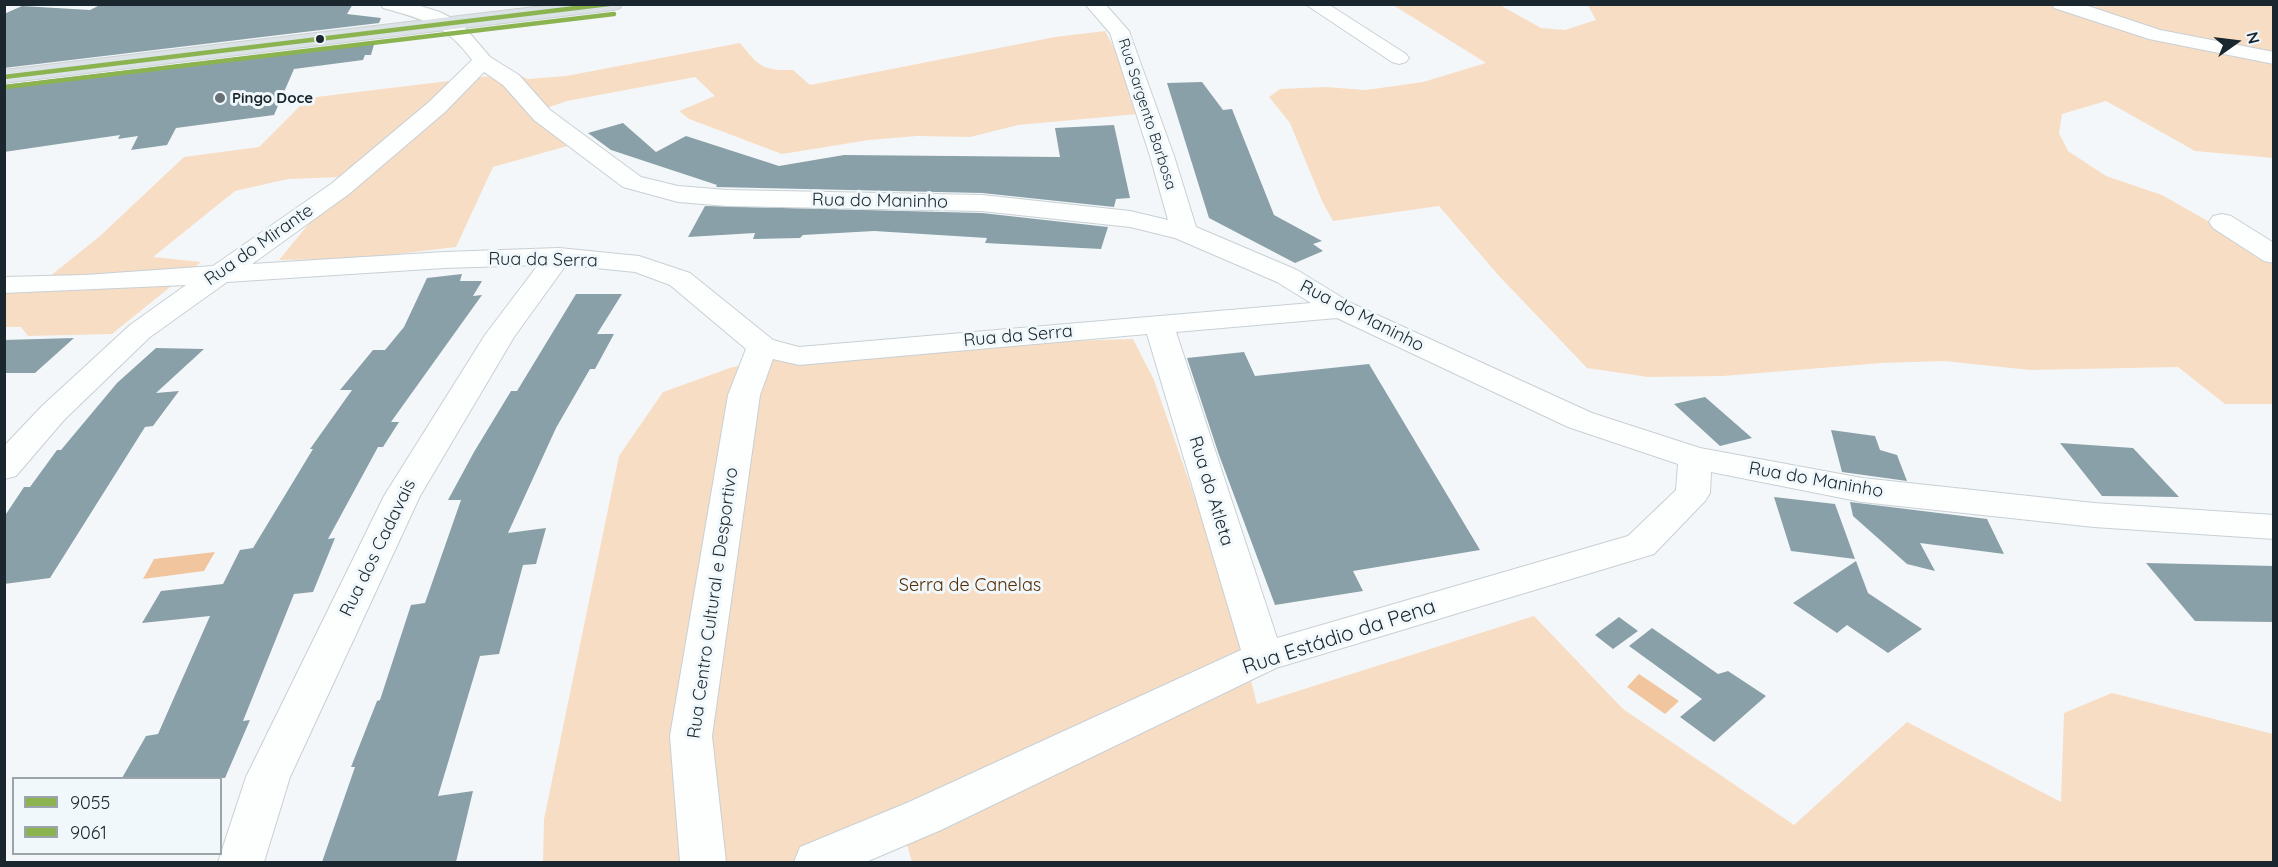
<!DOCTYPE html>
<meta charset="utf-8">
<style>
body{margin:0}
#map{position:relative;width:2278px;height:867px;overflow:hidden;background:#f4f7f9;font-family:Quicksand,sans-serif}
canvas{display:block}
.frame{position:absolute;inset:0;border:6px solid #1a272e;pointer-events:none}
.legend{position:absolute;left:12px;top:777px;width:210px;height:78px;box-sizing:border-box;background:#f1f8fc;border:2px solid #9ba4aa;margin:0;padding:8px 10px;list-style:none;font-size:18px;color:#1a272e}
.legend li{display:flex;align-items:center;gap:12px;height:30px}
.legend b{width:30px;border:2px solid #9ba4aa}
.north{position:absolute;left:2206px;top:12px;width:60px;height:60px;-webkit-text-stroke:4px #f1f8fc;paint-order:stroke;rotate:76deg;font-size:16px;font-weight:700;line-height:24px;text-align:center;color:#1a272e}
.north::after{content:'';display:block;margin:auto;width:21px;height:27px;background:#1a272e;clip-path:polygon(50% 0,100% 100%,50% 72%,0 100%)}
</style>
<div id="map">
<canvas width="2278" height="867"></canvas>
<div class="frame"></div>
<ul class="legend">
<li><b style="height:8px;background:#8bb451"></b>9055</li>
<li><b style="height:8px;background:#8bb451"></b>9061</li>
</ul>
<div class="north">N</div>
</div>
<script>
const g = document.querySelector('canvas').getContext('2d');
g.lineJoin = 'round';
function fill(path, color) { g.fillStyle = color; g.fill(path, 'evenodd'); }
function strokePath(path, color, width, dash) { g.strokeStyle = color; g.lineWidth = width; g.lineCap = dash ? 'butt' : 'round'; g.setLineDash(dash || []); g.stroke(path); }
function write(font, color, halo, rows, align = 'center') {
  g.font = font + ' Quicksand,sans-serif'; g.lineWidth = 6; g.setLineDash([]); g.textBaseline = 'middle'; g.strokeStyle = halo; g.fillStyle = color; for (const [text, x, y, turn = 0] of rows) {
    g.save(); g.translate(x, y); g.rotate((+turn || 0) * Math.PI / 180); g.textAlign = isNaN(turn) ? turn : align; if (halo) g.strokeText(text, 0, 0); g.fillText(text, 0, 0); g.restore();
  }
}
fill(new Path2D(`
 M1587,4H2083L2092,7L2117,4L2273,5V158L2195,151L2106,101L2062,114L2059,133L2068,151L2106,176L2162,195L2273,258V404H2225L2178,367L2030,370L1944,361L1882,363L1723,376L1648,377L1587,368L1499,276L1439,206L1333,221L1322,201L1290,123L1269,97L1280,89L1325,87L1366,90L1423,82L1486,63L1393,5H1500L1541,28L1565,30L1596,20Z
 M1105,31L1149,113L1018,125L970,137L917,136L869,140L782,154L689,119L679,111L715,96L695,77L567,101L532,113L571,145L493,167L456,247L355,259L279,260L330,198L343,177L288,179L235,191L153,257L201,262L112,334L28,336L21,327H5L4,284L49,277L100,236L184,157L259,147L308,98L515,73L528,79L566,76L740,43C759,66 762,71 793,70L810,85L1055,37Z
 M1133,339L1154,380L1229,597L1257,704L1534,616L1623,709L1794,825L1907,722L2061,802L2064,713L2112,693L2273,734V862H912L899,817L798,862H543L544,819L619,456L663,392L730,368L802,349Z`), '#f8ddc5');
fill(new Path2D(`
 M215,552L204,571L143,579L154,559Z
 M1639,674L1679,701L1665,714L1627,687Z`), '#f1c59d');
fill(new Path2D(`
 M102,4H353L347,14L381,18L379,23L4,68V14L22,6L90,10Z
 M375,41L371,55H365L363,60L294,69L274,115L176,128L167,145L131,150L138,136L118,139L120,135L4,152V85Z
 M1202,82L1223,110L1232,109L1274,215L1322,241L1313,244L1323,251L1295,263L1209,218L1167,83Z
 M623,123L656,152L686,136L779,166L844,155L1060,157L1055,128L1114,125L1130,198L1116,199L1114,207L982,193L716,187L717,185L611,150L588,133Z
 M705,206L982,213L1108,227L1101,249L985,243L987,238L874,231L803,235L800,238L753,239L755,233L688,237Z
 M462,274L460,281H482L473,296L482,295L391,422H399L383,447H378L328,539L335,538L313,592L294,594L243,721L250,720L225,778H122L146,736L158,734L210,616L142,623L161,591L223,584L240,550L253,548L313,449H310L352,390H340L373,350H385L404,327L427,278Z
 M576,294H622L597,334H614L595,369H590L556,428L508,533L546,528L536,564L523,565L499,654L480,656L438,796L473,791L456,862H322L355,767H351L377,701L380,700L411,605L425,603L461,500H448L474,452L511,391H517Z
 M74,338L35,373H4V340Z
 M156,348L204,349L156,393L179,391L153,426L145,427L50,578L4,584V517L24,487H30L57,450H61L117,383Z
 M1244,352L1255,376L1369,364L1480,550L1353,571L1363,591L1275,605L1219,455L1187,358Z
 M1705,397L1752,438L1720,446L1674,404Z
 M1831,430L1875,436L1880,450L1897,455L1907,481L1842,472Z
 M2060,443L2133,448L2179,497L2102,496Z
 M1774,497L1835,504L1855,559L1791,551Z
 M1850,502L1987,519L2004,554L1920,543L1935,571L1907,564L1853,516Z
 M1856,561L1868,593L1922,629L1888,653L1847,625L1837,633L1793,603Z
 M2146,563L2274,566V622L2195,621Z
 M1619,617L1638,631L1613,649L1595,635Z
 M1652,628L1718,674L1728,671L1766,696L1714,742L1680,717L1702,699L1629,646Z`), '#89a0a8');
const minor = new Path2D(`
 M381,4H414L440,12L461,23L490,57L519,75L550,110L641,177L678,186L727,190L982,195L1130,211L1168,220L1150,156L1110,33L1085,4H1105L1129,31L1174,156L1196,227L1297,270L1351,303L1592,413L1700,448L1862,478L2094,503L2274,515V539L2094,527L1862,502L1711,472L1710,493L1705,501L1654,554L1276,668L941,830L866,862H794L800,847L909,802L1241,650L1147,334L799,365L773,359L760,395L712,736L726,862H680L670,736L728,395L746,349L670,285L635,272L566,265L514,337L420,496L290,777L264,862H218L246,777L384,496L485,335L538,265L444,268L227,282L150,337L64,420L16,476L4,479V446L42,406L130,325L186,285L4,293V277L85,275L213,266L331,184L429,102L472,60C447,25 423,19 383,8ZM484,72L503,85L534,120L623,187L678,202L727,206L982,211L1130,227L1175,238L1277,282L1311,303L799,347L773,340L690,273L639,256L559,248L444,252L252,264L349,194L445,112ZM1337,318L1568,427L1678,464L1676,490L1628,536L1277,638L1176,332Z
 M1305,4H1328L1406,54L1409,58L1406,62L1399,64L1392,62Z
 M2052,4H2082L2160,30L2274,52V64L2149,39L2054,8Z
 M2222,214L2231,216L2274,243V263L2264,261L2213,228L2209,222L2213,216Z`);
const major = new Path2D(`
 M560,4H622L620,8L613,10L4,83V70Z`);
strokePath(minor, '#c8d0d4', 2);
strokePath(major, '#cdd1d3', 2);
fill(minor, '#fdfefe');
fill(major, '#dbe3e7');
strokePath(new Path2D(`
 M4,77L609,4`), '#8bb451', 4.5);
strokePath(new Path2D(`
 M5,87L614,14`), '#8bb451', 4.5);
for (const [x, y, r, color] of [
 [320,39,5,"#1a272e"],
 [220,98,6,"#667075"]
]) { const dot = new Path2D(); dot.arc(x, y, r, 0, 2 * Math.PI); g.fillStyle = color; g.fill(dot); strokePath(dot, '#f1f8fc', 2); }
write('bold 15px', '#1a272e', '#f1f8fc', [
 ["Pingo Doce",232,98]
], 'left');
write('15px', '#1a272e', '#f1f8fc', [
 ["Rua Sargento Barbosa",1147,114,72]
]);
write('18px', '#1a272e', '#f1f8fc', [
 ["Rua do Maninho",880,201,1],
 ["Rua do Mirante",259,245,-35],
 ["Rua da Serra",543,260,1],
 ["Rua do Maninho",1362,316,27],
 ["Rua da Serra",1018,336,-5],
 ["Rua do Maninho",1816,480,10],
 ["Rua do Atleta",1211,491,73],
 ["Rua dos Cadavais",378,548,-64],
 ["Rua Centro Cultural e Desportivo",713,603,-82]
]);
write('18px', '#552c00', '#f1f8fc', [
 ["Serra de Canelas",970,586]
]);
write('21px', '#1a272e', '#f1f8fc', [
 ["Rua Estádio da Pena",1339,637,-18]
]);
</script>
